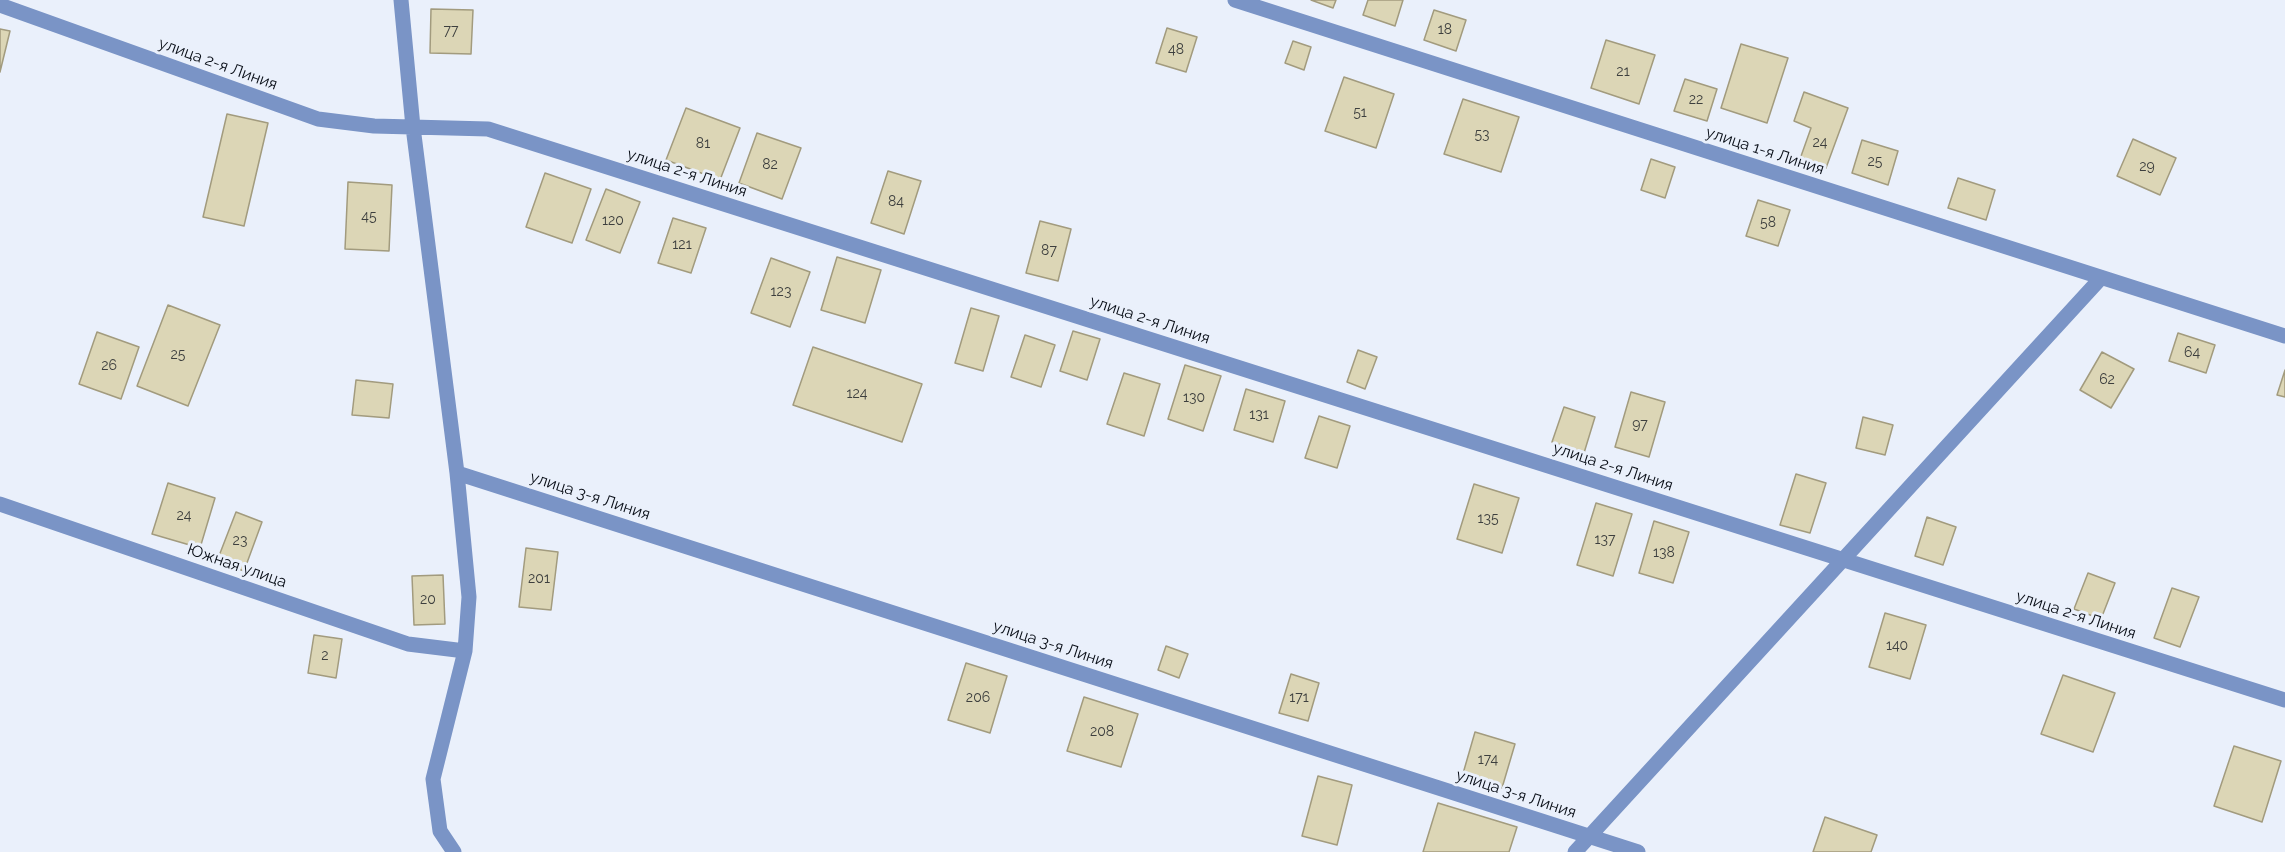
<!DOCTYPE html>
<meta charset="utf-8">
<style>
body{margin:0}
canvas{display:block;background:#eaf0fb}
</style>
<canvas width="2285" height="852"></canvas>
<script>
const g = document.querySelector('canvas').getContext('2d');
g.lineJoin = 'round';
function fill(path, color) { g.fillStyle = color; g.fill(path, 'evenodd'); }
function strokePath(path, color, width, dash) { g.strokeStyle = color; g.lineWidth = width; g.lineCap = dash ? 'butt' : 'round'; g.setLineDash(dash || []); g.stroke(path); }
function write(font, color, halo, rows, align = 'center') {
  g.font = font + ' Raleway,sans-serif'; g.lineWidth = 6; g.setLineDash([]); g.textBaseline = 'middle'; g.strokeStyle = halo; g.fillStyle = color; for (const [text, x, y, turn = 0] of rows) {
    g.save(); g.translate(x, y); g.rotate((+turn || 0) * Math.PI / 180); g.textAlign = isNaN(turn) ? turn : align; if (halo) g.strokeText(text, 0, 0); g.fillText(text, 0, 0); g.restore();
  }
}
const building = new Path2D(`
 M1311,0H1336L1333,8Z
 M1368,0H1403L1395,26L1363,15Z
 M431,9L473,10L471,54L430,53Z
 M1434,10L1466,20L1456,51L1424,40Z
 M1167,28L1197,37L1186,72L1156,63Z
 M0,29L10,31L0,72Z
 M1606,40L1655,55L1639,104L1591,88Z
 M1293,41L1311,47L1304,70L1285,63Z
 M1741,44L1788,58L1767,123L1721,108Z
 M1344,77L1394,94L1376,148L1325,131Z
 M1685,79L1717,89L1707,121L1674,111Z
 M1804,92L1848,108L1826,168L1800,159L1811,128L1794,121Z
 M1463,99L1519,117L1501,172L1444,154Z
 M686,108L740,128L720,180L666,160Z
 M227,114L268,123L244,226L203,217Z
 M757,133L801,148L782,199L739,183Z
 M2133,139L2176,158L2160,195L2117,176Z
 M1862,140L1898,151L1888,185L1852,173Z
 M1651,159L1675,167L1665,198L1641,190Z
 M888,171L921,181L904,234L871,223Z
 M545,173L591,189L572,243L526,227Z
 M1958,178L1995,190L1986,220L1948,208Z
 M348,182L392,185L389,251L345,249Z
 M606,189L640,202L620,253L586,240Z
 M1758,200L1790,210L1778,246L1746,236Z
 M673,218L706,228L691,273L658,263Z
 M1040,221L1071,229L1058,281L1026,273Z
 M837,257L881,270L865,323L821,310Z
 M771,258L810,272L790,327L751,313Z
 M168,305L220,325L188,406L137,386Z
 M971,308L999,316L983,371L955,363Z
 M1073,331L1100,339L1087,380L1060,371Z
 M97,332L139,347L121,399L79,384Z
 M2178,333L2215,345L2206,373L2169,361Z
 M1025,335L1055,345L1041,387L1011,377Z
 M813,347L922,384L902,442L793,405Z
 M1358,350L1377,357L1365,389L1347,382Z
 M2102,352L2134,369L2111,408L2080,390Z
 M1185,365L1221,376L1203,431L1168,419Z
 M2285,370V397L2277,395Z
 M1124,373L1160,384L1144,436L1107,424Z
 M356,380L393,384L389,418L352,415Z
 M1246,389L1285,401L1273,442L1234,430Z
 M1631,392L1665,402L1649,457L1615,447Z
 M1564,407L1595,417L1584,453L1552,442Z
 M1319,416L1350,426L1337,468L1305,458Z
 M1863,417L1893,425L1885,455L1856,448Z
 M1796,474L1826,483L1810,533L1780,525Z
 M168,483L215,498L200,548L152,534Z
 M1474,484L1519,498L1502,553L1457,539Z
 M1596,503L1632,514L1613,576L1577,565Z
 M236,512L262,522L244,571L217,561Z
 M1927,517L1956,527L1943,565L1915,556Z
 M1654,521L1689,532L1673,583L1639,573Z
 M526,548L558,552L551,610L519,607Z
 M2088,573L2115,583L2101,619L2074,609Z
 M443,575L445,624L414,625L412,576Z
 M2172,588L2199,597L2180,647L2154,638Z
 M1885,613L1926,625L1910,679L1869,667Z
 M314,635L342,639L336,678L308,673Z
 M1166,646L1188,654L1179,678L1158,670Z
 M966,663L1007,676L990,733L948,720Z
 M1291,674L1319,683L1308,721L1279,713Z
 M2063,675L2115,693L2093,752L2041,734Z
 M1084,697L1138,714L1121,767L1067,751Z
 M1475,732L1515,744L1502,788L1462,777Z
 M2234,746L2281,761L2262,822L2214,806Z
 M1318,776L1352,785L1337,845L1302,836Z
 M1438,803L1517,827L1509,852H1423Z
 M1825,817L1877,835L1871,852H1813Z`);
fill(building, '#dcd6b6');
strokePath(building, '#a29b7e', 1.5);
strokePath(new Path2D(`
 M401,0L413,127L457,473L469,597L465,651L433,779L440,831L454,852
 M1235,0L2285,336
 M0,5L318,119L374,126L488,129L2285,700
 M457,473L1638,852
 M0,504L408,644L465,651
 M1575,852L2101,278`), '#7a94c6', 15);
write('14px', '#3d3f3e', null, [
 ["18",1445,30],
 ["77",451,31],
 ["48",1176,50],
 ["21",1623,72],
 ["22",1696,100],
 ["51",1360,113],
 ["53",1482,135],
 ["24",1820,143],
 ["81",703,144],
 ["25",1875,162],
 ["82",770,165],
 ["29",2147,167],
 ["84",896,202],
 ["45",369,217],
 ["120",613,221],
 ["58",1768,223],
 ["121",682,245],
 ["87",1049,251],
 ["123",781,292],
 ["64",2192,353],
 ["25",178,355],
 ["26",109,366],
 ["62",2107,380],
 ["124",857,394],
 ["130",1194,398],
 ["131",1259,415],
 ["97",1640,425],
 ["24",184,516],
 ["135",1488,519],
 ["137",1605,540],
 ["23",240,541],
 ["138",1664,553],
 ["201",539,579],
 ["20",428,600],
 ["140",1897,646],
 ["2",325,656],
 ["206",978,698],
 ["171",1299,698],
 ["208",1102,732],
 ["174",1488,760]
]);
write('16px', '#080d16', '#eaf0fb', [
 ["улица 2-я Линия",218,64,20],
 ["улица 1-я Линия",1765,151,18],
 ["улица 2-я Линия",687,173,18],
 ["улица 2-я Линия",1150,320,18],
 ["улица 2-я Линия",1613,467,18],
 ["улица 3-я Линия",590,496,18],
 ["Южная улица",237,566,19],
 ["улица 2-я Линия",2076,615,18],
 ["улица 3-я Линия",1053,645,18],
 ["улица 3-я Линия",1516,794,18]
]);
</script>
